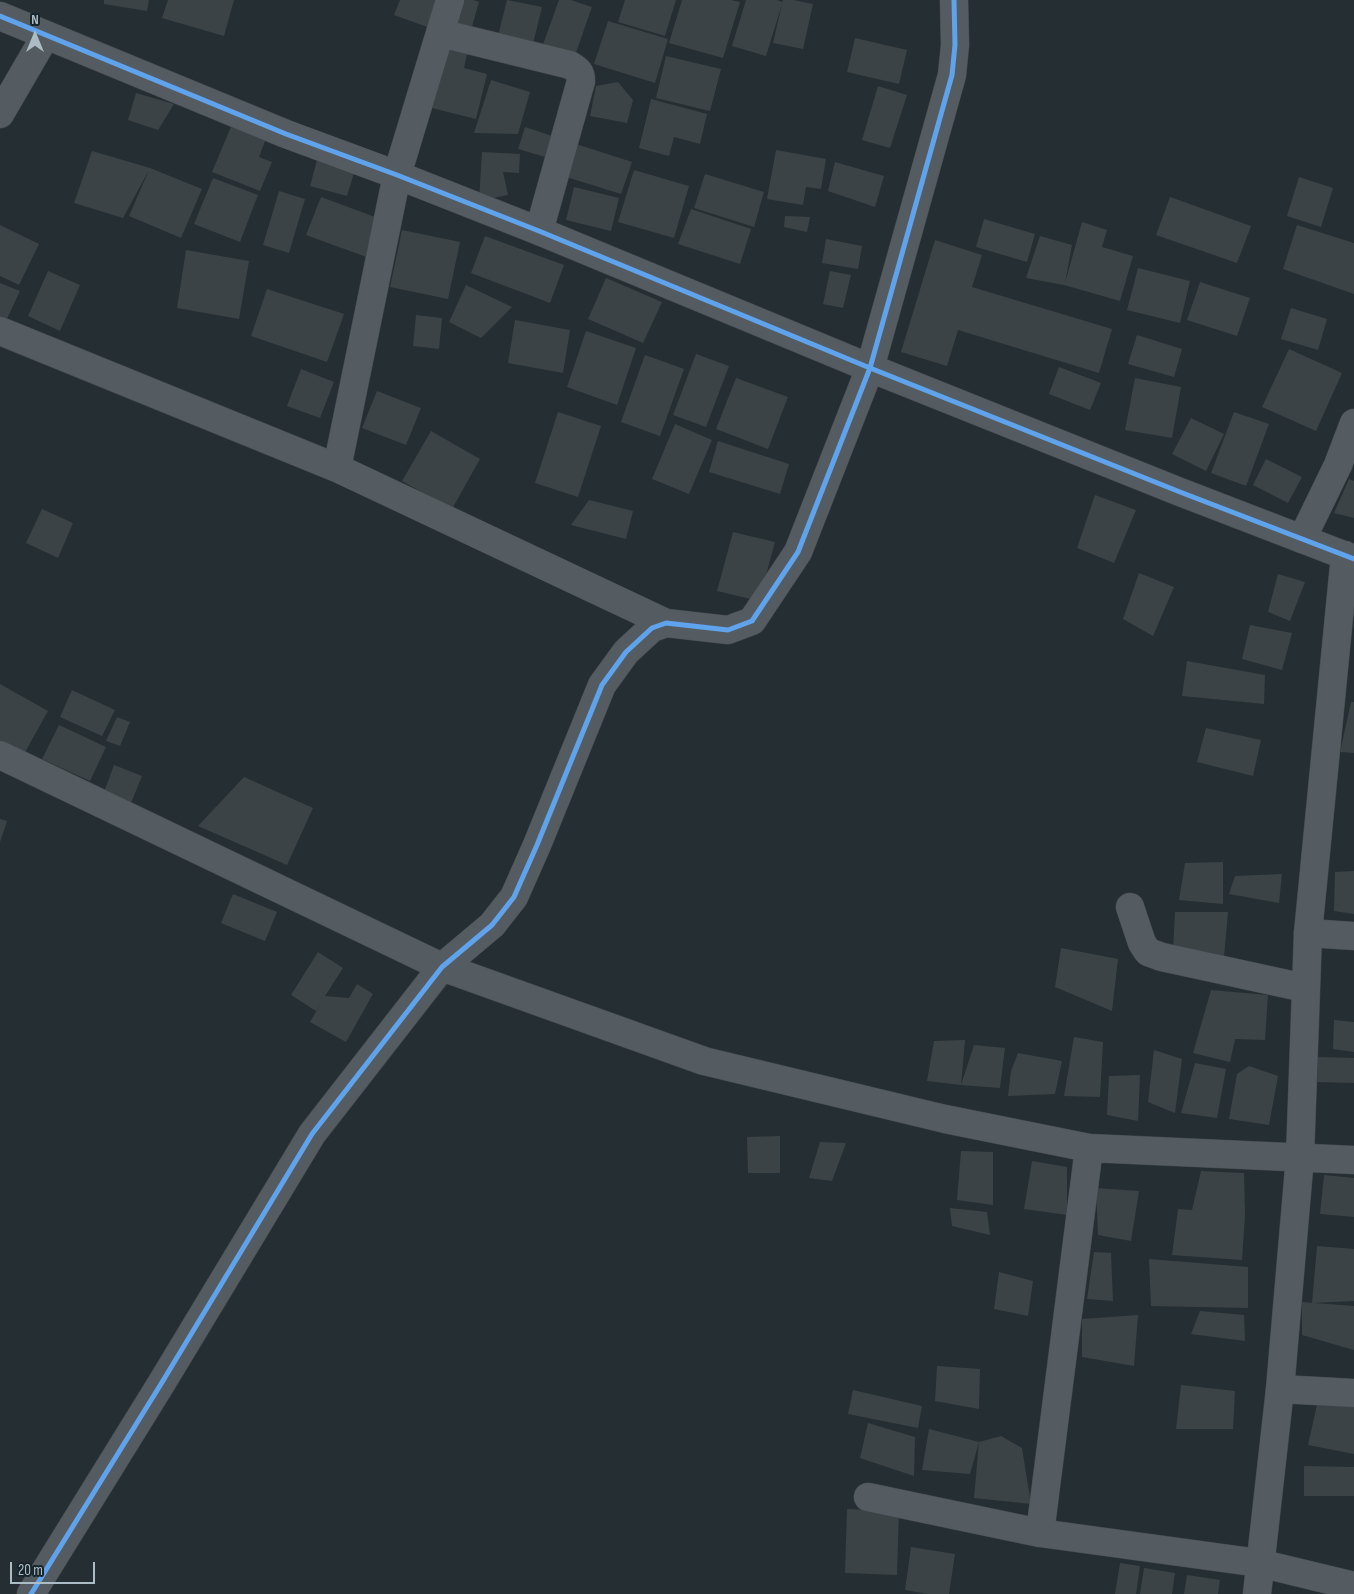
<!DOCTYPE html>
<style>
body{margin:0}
#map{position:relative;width:1354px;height:1594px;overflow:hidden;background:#252e32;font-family:"Sofia Sans Condensed",sans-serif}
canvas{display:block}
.north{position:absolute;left:10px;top:10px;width:50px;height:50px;-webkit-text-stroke:4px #18252d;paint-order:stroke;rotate:0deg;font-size:14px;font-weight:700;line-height:20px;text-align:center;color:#acbcc5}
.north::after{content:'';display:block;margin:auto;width:18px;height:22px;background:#acbcc5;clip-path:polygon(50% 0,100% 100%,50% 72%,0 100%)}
.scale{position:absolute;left:10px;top:1562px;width:85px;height:22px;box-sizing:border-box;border:2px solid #acbcc5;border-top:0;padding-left:6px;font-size:15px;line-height:18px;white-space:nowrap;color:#acbcc5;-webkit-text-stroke:4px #18252d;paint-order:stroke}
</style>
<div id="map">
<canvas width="1354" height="1594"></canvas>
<div class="north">N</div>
<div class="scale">20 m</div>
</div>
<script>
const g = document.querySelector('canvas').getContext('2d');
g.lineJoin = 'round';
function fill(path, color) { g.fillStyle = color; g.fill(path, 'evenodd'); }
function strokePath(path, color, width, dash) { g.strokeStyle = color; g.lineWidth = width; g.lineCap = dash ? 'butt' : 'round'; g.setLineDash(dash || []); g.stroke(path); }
fill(new Path2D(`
 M104,0H149L147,11L104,4Z
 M168,0H234L224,36L162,18Z
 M400,0H441L430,28L394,15Z
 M459,0H473L479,2L471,30L451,24Z
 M507,0L542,7L532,48L497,40Z
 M559,0H571L592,7L573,61L541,50Z
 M625,0H676L665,36L618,22Z
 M682,0H731L740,2L723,58L669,43Z
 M746,0H777L782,2L783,0H793L813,4L803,49L773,43L782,4L766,56L732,46Z
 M608,21L668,39L655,83L594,64Z
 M855,38L907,50L899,84L847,72Z
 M447,49L467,54L464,68L487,74L476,119L432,108Z
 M666,56L721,69L710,111L656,98Z
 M491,80L530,92L518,134L474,133Z
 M618,82L633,100L627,123L590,116L596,86Z
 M878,86L907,95L890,148L862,140Z
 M136,93L174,104L158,130L128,120Z
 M651,99L707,114L700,144L674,137L669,156L639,148Z
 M233,122L267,136L259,157L272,162L260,191L212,172Z
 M525,127L552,136L545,157L518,149Z
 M573,143L632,162L621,194L563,176Z
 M776,150L826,159L821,189L806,187L803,205L767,199Z
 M92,151L150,168L202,189L181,238L129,216L149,170L123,218L74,203Z
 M482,152L520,154L519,173L503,172L508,195L479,201Z
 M317,160L355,170L347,196L310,186Z
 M835,162L884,176L875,207L828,191Z
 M634,170L689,186L674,238L618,222Z
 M705,174L764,192L754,227L694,208Z
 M1299,177L1333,188L1321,227L1287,216Z
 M213,178L258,195L240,242L194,224Z
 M574,187L619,198L611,231L566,220Z
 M279,191L305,199L289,253L263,245Z
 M321,197L386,221L372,259L306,235Z
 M1170,197L1251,226L1237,263L1156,235Z
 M691,209L751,229L740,264L678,244Z
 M785,216L810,217L807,232L784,227Z
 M984,219L1035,234L1027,262L976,247Z
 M1082,222L1107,230L1102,247L1133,256L1120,301L1064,285L1026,278L1040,236L1072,245L1065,283Z
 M0,225L39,244L19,285L0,276Z
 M1297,225L1354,243V294L1283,269Z
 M402,230L460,242L448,299L390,287Z
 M485,236L564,265L550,303L471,273Z
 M826,239L862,246L858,269L822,263Z
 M935,240L982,255L972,287L1112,329L1099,373L958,330L947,366L901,352Z
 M186,250L249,261L239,319L177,308Z
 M1138,268L1190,281L1180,323L1127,310Z
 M48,271L80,285L60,331L28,316Z
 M830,271L851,275L843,308L823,304Z
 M606,278L662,302L643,343L588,319Z
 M1200,282L1250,298L1237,336L1187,320Z
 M0,283L20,291L6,321L0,318Z
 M466,285L512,307L481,338L449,322Z
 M267,289L344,314L327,362L251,336Z
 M1291,308L1327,319L1318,350L1281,339Z
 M416,315L442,318L439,349L413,346Z
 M515,320L570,330L563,373L508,363Z
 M586,331L636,348L617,405L567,387Z
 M1137,335L1182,349L1174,377L1128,364Z
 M1289,349L1342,373L1316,431L1262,407Z
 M696,354L729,366L706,427L673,415Z
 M645,355L684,369L660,436L621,422Z
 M1059,367L1101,383L1090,410L1049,394Z
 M301,369L334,382L320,418L287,406Z
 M736,378L788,397L768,449L716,429Z
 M1135,378L1181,387L1172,438L1125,430Z
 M377,391L421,408L406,445L362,428Z
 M558,412L601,426L578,497L535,483Z
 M1234,412L1269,424L1246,486L1211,473Z
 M1191,418L1224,434L1206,471L1172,454Z
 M675,424L712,440L689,494L652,479Z
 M431,431L480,459L452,509L402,481Z
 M718,441L789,464L780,494L709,472Z
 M1266,459L1302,477L1288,503L1253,485Z
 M1349,479L1354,481V518L1334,513Z
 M1095,495L1136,510L1114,563L1077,548Z
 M589,500L633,511L626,539L571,525Z
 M42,509L73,523L58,558L26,543Z
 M733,532L775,542L759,601L717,591Z
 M1139,573L1174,587L1153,636L1123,619Z
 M1278,574L1305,582L1290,621L1268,612Z
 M1250,625L1292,633L1282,670L1242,659Z
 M1187,661L1265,675L1264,704L1182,696Z
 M0,684L48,711L24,754L0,741Z
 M72,690L115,710L102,736L60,717Z
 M1351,702H1354V753L1340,752Z
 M117,717L130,722L120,746L106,741Z
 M59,725L106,747L90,781L42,759Z
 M1206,728L1261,740L1253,776L1197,762Z
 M114,765L142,776L131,803L104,792Z
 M244,777L313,808L287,865L198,826Z
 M0,819L7,821L0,842Z
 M1223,862V904L1179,900L1185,863Z
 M1354,871V914L1334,911L1335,872Z
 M1282,874L1279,903L1229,894L1235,876Z
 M233,894L277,912L265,941L221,923Z
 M1175,912H1228L1224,957L1173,951Z
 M1061,948L1118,959L1112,1011L1055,987Z
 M318,952L343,968L325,996L349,998L357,984L373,994L346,1042L310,1022L321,1003L316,1011L291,995Z
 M1211,990L1268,995L1265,1040L1235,1039L1230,1062L1193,1053Z
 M1334,1020L1354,1022V1052L1333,1049Z
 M1074,1037L1103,1042L1100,1097L1064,1096Z
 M965,1040L961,1085L927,1081L934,1041Z
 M974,1045L1005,1048L1000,1088L961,1085Z
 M1154,1050L1182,1059L1175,1113L1148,1102Z
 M1018,1053L1062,1061L1055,1094L1008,1096L1011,1071Z
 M1318,1057L1354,1058V1083L1317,1082Z
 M1195,1063L1226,1069L1217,1118L1181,1113Z
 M1249,1066L1278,1076L1269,1125L1229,1119L1237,1074Z
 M1140,1075L1138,1121L1107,1115L1109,1076Z
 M780,1136V1173H748L747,1137Z
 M820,1142L846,1143L832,1181L809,1178Z
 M961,1151L993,1152V1205L957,1200Z
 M1032,1161L1067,1167V1215L1024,1209Z
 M1201,1171L1244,1173L1245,1215L1242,1260L1172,1255L1178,1209L1192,1210Z
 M1324,1175L1354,1178V1217L1320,1214Z
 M1096,1188L1139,1191L1131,1241L1098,1235Z
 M950,1208L987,1212L990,1235L952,1226Z
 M1317,1246L1354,1249V1301L1312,1303Z
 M1094,1252L1111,1253L1113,1301L1087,1299Z
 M1149,1259L1248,1267V1308L1151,1306Z
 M999,1272L1033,1281L1028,1316L994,1309Z
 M1302,1302L1354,1306V1350L1302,1335Z
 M1200,1311L1244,1315L1245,1341L1191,1334Z
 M1138,1315L1134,1366L1082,1357V1319Z
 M937,1366L980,1369L979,1409L935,1401Z
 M1181,1385L1235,1391L1233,1429H1176Z
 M853,1390L922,1406L918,1428L848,1414Z
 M1318,1400L1354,1403V1454L1308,1445Z
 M868,1423L915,1437L914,1476L860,1458Z
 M929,1429L979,1442L1001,1436L1022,1448L1031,1504L974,1498L979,1442L970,1474L922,1470Z
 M1304,1466L1354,1467V1496H1304Z
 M847,1509L899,1511L897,1575L845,1573Z
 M911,1547L955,1554L949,1594H928L905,1590Z
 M1120,1563L1140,1566L1136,1594H1115Z
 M1144,1568L1175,1573L1172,1594H1140Z
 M1187,1575L1220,1580L1218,1594H1184Z`), '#3c4347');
const minor = new Path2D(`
 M440,33L570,65C578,70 581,72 581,81L539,231
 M0,114L46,35
 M0,331L337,468L666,623
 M337,468L397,175L450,0
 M1302,539L1338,465L1354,423
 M0,755L442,967L704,1061L945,1119L1089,1148L1354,1160
 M1130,907L1142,943L1148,952L1162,957L1305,988
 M1308,933L1354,936
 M1280,1389L1354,1393
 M868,1497L1040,1533L1259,1563L1354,1586
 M1040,1533L1089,1148
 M31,1594L161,1384L312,1134L442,967L492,925L514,897L537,845L602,685L626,652L652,628L666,623L728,630L752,621L798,552L870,368L952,75L955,45L954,0`);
const tertiary = new Path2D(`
 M0,16L286,134L397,175L539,231L870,368L1180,492L1354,559
 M1257,1594L1280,1389L1300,1157L1308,933L1345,555`);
strokePath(minor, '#42494d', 29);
strokePath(tertiary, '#42494d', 29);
strokePath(minor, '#545c61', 28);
strokePath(tertiary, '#545c61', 28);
strokePath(new Path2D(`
 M0,16L286,134L397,175L539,231L870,368L1180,492L1354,559
 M31,1594L161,1384L312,1134L442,967L492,925L514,897L537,845L602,685L626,652L652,628L666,623L728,630L752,621L798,552L870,368L952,75L955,45L954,0`), '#60a3ed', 5);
</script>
